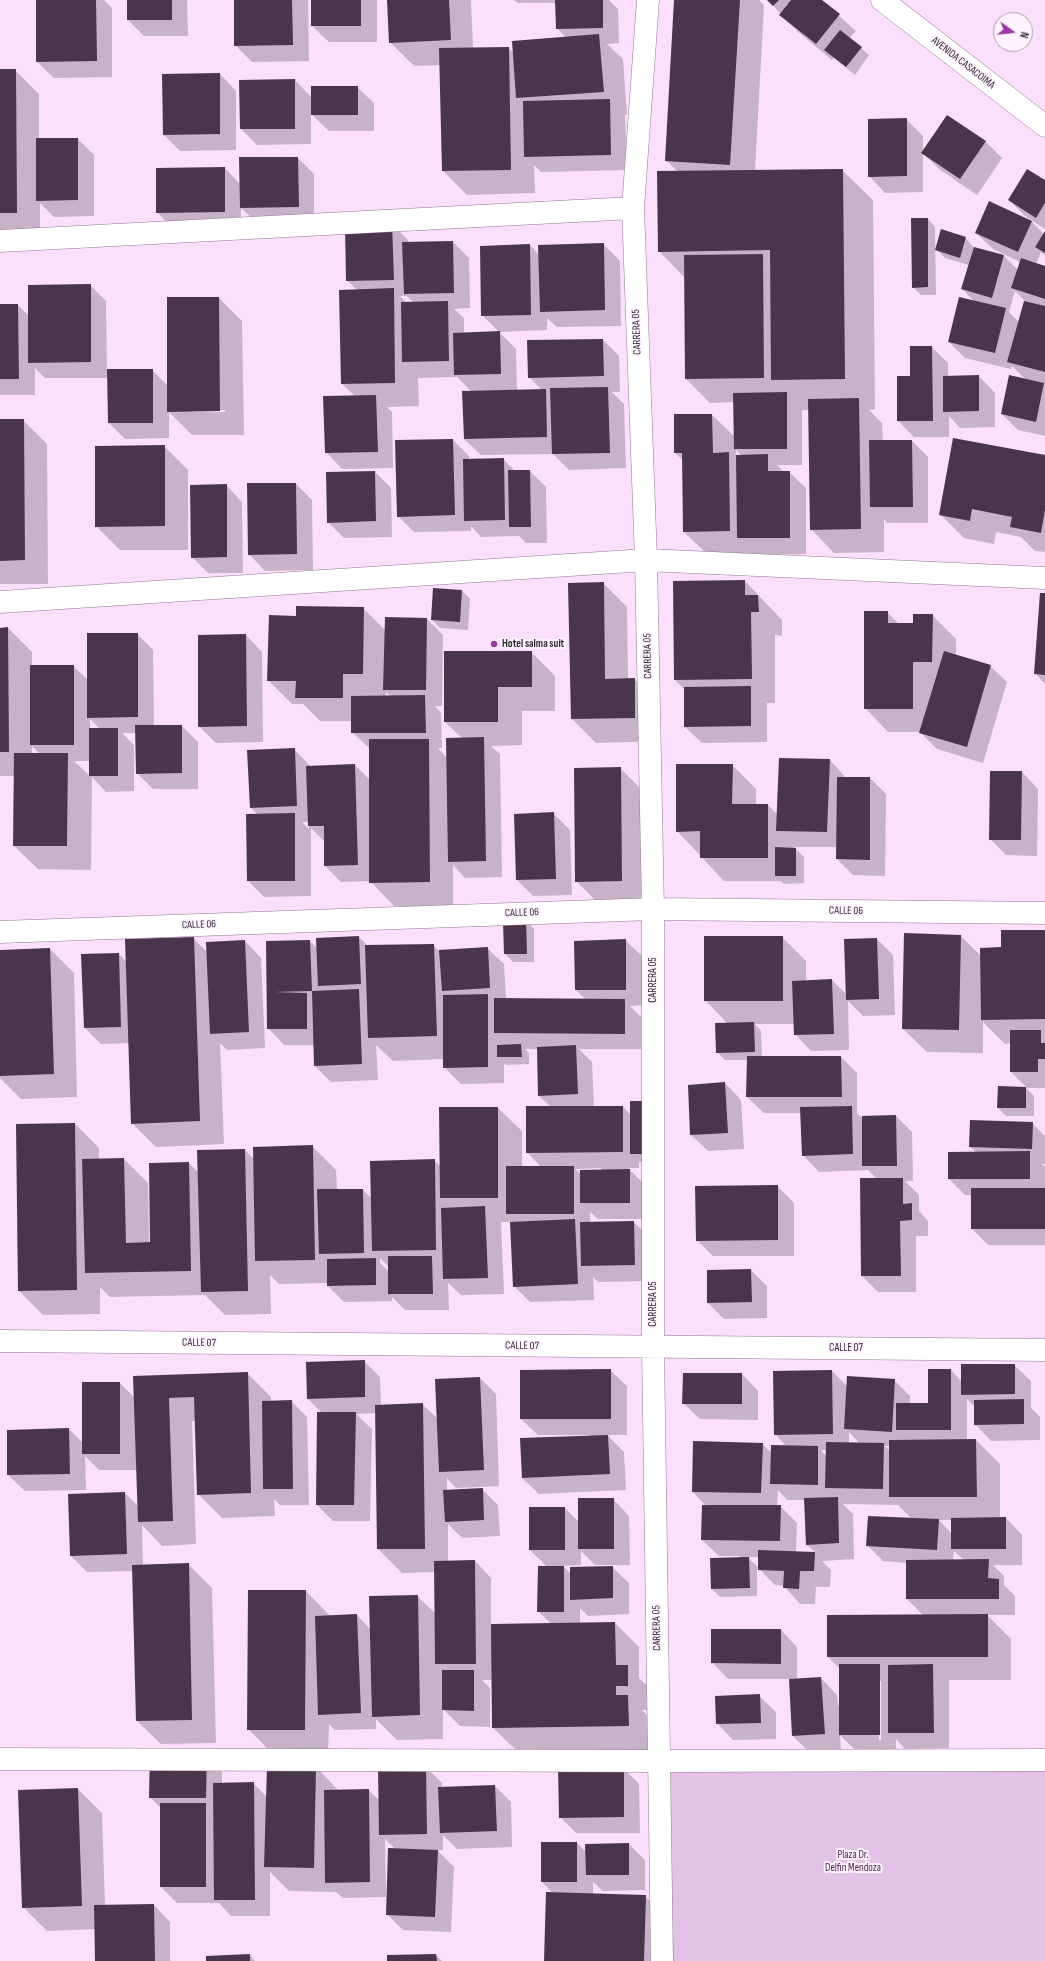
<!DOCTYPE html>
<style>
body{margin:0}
#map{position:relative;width:1045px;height:1961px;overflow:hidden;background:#fbdffd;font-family:"Sofia Sans Condensed",sans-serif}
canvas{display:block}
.north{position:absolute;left:993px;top:12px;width:40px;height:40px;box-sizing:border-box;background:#fef3ff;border:1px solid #aca2ad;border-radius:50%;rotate:105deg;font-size:11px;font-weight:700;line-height:16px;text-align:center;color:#322833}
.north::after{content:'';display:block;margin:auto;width:14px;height:18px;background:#9a3aa2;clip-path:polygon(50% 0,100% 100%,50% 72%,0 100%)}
</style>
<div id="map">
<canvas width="1045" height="1961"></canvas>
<div class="north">N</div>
</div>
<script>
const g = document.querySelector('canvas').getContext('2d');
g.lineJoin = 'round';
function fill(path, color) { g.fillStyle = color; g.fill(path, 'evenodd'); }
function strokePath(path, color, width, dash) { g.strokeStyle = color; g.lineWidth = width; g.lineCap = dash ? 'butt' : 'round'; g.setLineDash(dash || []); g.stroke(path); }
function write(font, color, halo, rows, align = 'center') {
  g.font = font + ' "Sofia Sans Condensed",sans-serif'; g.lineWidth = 4; g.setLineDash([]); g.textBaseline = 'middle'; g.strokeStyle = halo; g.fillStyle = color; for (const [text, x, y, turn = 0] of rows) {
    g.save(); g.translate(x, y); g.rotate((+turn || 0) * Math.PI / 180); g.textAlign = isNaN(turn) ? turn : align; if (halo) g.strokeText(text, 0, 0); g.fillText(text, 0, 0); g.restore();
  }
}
fill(new Path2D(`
 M1045,1760V1961H662L659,1761Z`), '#e4c1e6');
fill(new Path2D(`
 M37,0H104L112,8V77L54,78L37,62Z
 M128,0H187L188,36H144L128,20Z
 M235,0H308L309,61L252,62L235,45Z
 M312,0H377V42H329L312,26Z
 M388,0H471L473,48H508L514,53L566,38L557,28L556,3H518L514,0H609L618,9L619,43L607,44L623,59L627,115H625L627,170L541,172L534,165L535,193L467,195L443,171L441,65L414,66L390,42Z
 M675,0H759L764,5L755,171L842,170L873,200L875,409L869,410L882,423L883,441H912L928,457V523H887L884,519V552L834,553L811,529L810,410H802V465H777L784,472H789L806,488V554L708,555L684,532V461L675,453L712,415L735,437L734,402L710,403L686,379L685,278L659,251L678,172L666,160ZM736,450L742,456H736Z
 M768,0H821L856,31L850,38L869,55L855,75L834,58L832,60L797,31Z
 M0,70H15L39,94V139H78L94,155V216L54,217L40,203V236H0Z
 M220,74L236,91V150L180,151L164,135Z
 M295,80L312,98L357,87L374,103V131H329L311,114V144L257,145L241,129Z
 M948,116L986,142L1002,158L977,195L939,169L923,153V192L885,193L869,176L906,119L923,136V153Z
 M298,158L314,174V223H257L241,208V228L173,229L157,212L225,168L240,184Z
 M1045,181V229L1025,216L1009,200Z
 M927,218L935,227L936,295H921L913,287Z
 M1031,221L1044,234L1045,233V256L1041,252L1036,264L1045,267V436L1018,430L1002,414L1026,380L1012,366L1011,369L965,358L949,342L975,302L962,289L969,265L945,258L937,250L965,238L973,246V247L1004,256L1018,270L1020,262L993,249L976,233ZM1015,291L1025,301L1019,322L1009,312Z
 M392,224L408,240V243L453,242L469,258L470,308L454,309L464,318V334L500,333L482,315L530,245L539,255L603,244L620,261L621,326L557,327L547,318V330L499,332L516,349L517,391L542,390L529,377L603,340L619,356L620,392H612L624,404L626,468L569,470L553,454L481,455L464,439L472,392L457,377L418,378L419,406L387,407L392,412L393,468L342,469L326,452L355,396L342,384L357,290L347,280ZM400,296H407L414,303H407Z
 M90,285L106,301L107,370H152L168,386L219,298L242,321L244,435H192L169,412V438L125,439L109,423L108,378H45L35,368V395H0V305H18L29,316ZM191,410H225V412H191Z
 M911,347H932L948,363V377L979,376L995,393V427L960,428L949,416V437H914L898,421V377H911Z
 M0,420H23L47,444L48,584H0Z
 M453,440L469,456V460L503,459L515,471H530L546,487L547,543H526L519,536L481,537L471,526V531L414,532L398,516L396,441Z
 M164,446L188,470V550H120L96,526Z
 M1045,456V552L1035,551L1021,537L996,532L994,544L964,538L940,514Z
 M375,472L391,488L392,537L344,538L328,522Z
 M296,484L312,500L313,570L265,571L249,554Z
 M226,485L242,502L243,573H208L192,557Z
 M745,581L782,620V636L775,635V703H767V742L702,743L685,727V690L675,680Z
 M603,583L627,607L628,679H634L658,703L659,741L596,743L572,719Z
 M462,591L470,599L468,630L440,628L432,620Z
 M1045,594V684L1035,673Z
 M363,608L385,630L386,618L427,619L443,635L442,706H435L441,713L442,748H438L447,758L462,738L445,722L531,652L555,676V711H522V745L491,746L500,754L502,877L465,878L453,865V906H394L370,881L341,882L325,866V842L311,828V896L264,897L248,881L258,815L251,808L294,749L311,767L355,765L370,780V749L352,732V721H320L303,704H292L268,680L297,617ZM386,692L391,697H386ZM302,822H309V829Z
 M887,612L899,624H914L932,615L956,639V656L990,666L1007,682L983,763L937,749L920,732H888L865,708Z
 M8,628L32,652V666H73L88,680L137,634L153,650L154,726H182L198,742V789H153L137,773V733H122L134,745V791L106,792L92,777L91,870L38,869L14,846L15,776H0V629ZM90,719L100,729H90ZM32,746L40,754H32ZM74,761H90V776Z
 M246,635L262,652L263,742L216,743L199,726Z
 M830,760L846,778H870L886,794L885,876L853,875L837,859V847H794L804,857V883L784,884L781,881H724L677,831L732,765L756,789V805H768L778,815Z
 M620,768L644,792L645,905H600L576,881Z
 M1022,772L1038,789L1037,856L1006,855L990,839Z
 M553,813L570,830L572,895L533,896L517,880L515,815Z
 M526,921L534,929V962H513L505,954Z
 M1045,931V1088H1026L1034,1096V1116H1006L998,1108L999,1087L1027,1088L1011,1072V1043L1005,1044L983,1022V1053L927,1052L903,1029L961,936L981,956Z
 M359,937L368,946L433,945L439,951L487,948L504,964L506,999L586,1000L576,990L625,940L642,956V1005L630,1006L641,1017V1049H579L592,1062L594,1107H623L631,1115L658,1162H639V1168H628L646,1186V1219H598L590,1212V1223L634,1222L650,1238V1281L598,1282L593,1277L594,1300L530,1302L514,1286L511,1222H501L504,1294L461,1295L448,1283L449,1310H405L392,1297V1301L344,1302L328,1286V1283L279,1284L270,1275L271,1314L225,1315L205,1295L110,1297L100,1287V1314L43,1315L19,1291L75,1124L99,1148V1159H124L148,1183L149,1243H151L189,1163L199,1173L245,1150L254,1159L312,1146L336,1170L337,1190H363L372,1199L434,1160L440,1166L498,1108L522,1131V1167H541L527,1152L551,1107L539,1096L538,1049H525L529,1053V1064L506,1065L504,1063V1083L461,1084L444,1067V1059L393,1061L376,1045L378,1080L331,1082L315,1066L314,1045H284L268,1028L267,942L310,941L318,949ZM601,1168V1170L581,1174L575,1169ZM380,1258L389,1267V1272L380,1263Z
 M782,937L806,961V981L832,980L847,995L845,940L877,939L893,955L895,1015L863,1016L848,1001L849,1050L811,1051L795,1034L794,1024H755L761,1031L762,1057H841L857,1073V1113L861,1117L896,1116L912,1132L913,1181H905L919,1195V1211L928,1221V1236H916V1292H878L862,1276L877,1179L868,1170L819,1172L803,1155L802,1113H764L747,1097L748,1060H725L717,1052L728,1024L705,1000Z
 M193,938L207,952L245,941L261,958L265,1048L227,1050L220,1043L224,1144L156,1147L132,1123L129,1043L101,1044L85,1028L119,954L126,961Z
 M50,949L74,973L77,1097L21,1099L0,1078V951Z
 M725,1083L741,1100L744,1149L708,1151L691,1135Z
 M1032,1123L1045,1136V1164H1042L1045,1167V1245H988L972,1229V1195H965L949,1179L976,1152L970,1147Z
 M777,1186L794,1203V1256H713L697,1240Z
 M751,1270L767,1286V1318L724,1319L708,1303Z
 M364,1361L380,1377L381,1405L422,1404L438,1419L480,1378L496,1394L499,1486L456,1488L447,1478V1491L482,1489L498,1505L500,1536L462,1538L448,1524V1561H475L491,1578V1625L551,1624L538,1611L547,1567L530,1550L565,1508L579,1522L613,1499L629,1516L630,1565H595L581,1551V1565L563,1566L571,1574L612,1567L629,1583V1614L588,1616L580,1608V1624L615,1623L639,1647V1678L652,1690V1710H642L652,1720V1750L517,1751L493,1728L492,1680H482L490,1688V1727L460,1726L443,1709V1739L397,1740L376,1719V1729L335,1730L329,1724L328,1754L272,1753L248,1729L306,1591L330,1616L357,1615L371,1630L417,1596L436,1614L435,1572L402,1573L378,1549L376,1413L356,1414L372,1429L370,1521H333L317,1505L322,1413L308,1399Z
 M1014,1365L1031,1381V1408L1040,1417V1440L991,1441L975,1424V1407L967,1399V1440H976L1000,1464V1518H1006L1022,1535V1565H993L1004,1576V1585L1015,1596V1615H987L1011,1639V1680H949V1748L905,1749L896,1739V1751H856L840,1735L841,1750L809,1752L793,1736L790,1679H728L712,1662L781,1630L797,1647V1680L821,1678L837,1695L838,1705H840V1669L828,1657L924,1616L907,1599V1563L883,1561L867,1545L912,1519L898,1505L843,1504L853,1514L854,1559L822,1561L831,1570L830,1587H816L815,1604H800L784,1586L775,1585L759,1569V1557H747L757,1566V1596L720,1597L712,1589L740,1556H719L702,1540L706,1506L693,1492L762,1444L772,1453L787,1447L775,1434L774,1372L832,1371L848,1387L894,1380L910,1396V1404H929L951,1370L962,1382ZM849,1432L860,1444L849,1443ZM885,1446H890V1451ZM821,1450H826V1456ZM778,1490L787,1500H805L806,1544L816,1553H796L797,1523L780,1506H777ZM939,1520H952V1534ZM954,1551L964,1560H953ZM879,1681H881V1740H879Z
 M610,1370L627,1386V1435H607L624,1452L626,1490L539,1494L522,1478L590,1437V1435H538L521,1419Z
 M247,1373L271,1397V1402L291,1401L307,1417L309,1505H280L274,1499L275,1516L222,1518L198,1494L196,1421H192L196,1544L162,1546L142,1525L143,1565L188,1564L212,1588L216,1743L161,1744L137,1721L133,1571L87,1572L71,1556L69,1495L125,1493L138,1506L137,1470H99L85,1456L86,1490L25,1491L8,1475V1431L69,1429L83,1443L120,1383L135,1398Z
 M742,1374L758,1391V1420L700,1419L683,1403Z
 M759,1696L776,1712V1739L733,1740L717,1723Z
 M151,1752L222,1768V1784L253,1783L267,1797L316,1767L339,1791L368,1790L380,1801L426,1767L442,1783V1788L495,1786L511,1802L512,1847L457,1849L443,1835V1850H437L454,1867L451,1932L403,1930L387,1914L395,1849L385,1839L386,1897L343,1898L336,1892L289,1891L270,1872V1916H231L219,1903H177L161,1887V1808L150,1797Z
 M623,1768L639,1784L640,1833H576L560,1817Z
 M78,1789L102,1813L105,1906L154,1905L170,1922V1961H96V1929L47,1931L23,1907Z
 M542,1843H577L586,1852L629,1844L645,1860V1890L603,1891L593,1882V1895L645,1896L669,1920L668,1961H545L554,1894L542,1882Z
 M250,1955L255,1961H207Z
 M436,1955L442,1961H388Z`), '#0003');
fill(new Path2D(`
 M36,0H96L97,61L36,62Z
 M127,0H172V20H127Z
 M234,0H292L293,45L234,46Z
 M311,0H361V26H311Z
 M387,0H449L451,40L389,43Z
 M555,0H603V28L556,29Z
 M674,0H740L730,165L665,161Z
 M767,0H779L773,6Z
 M791,0H822L840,14L816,44L779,15Z
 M840,30L862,47L846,67L824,50Z
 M599,34L604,92L516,98L512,41Z
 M509,47L511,170L442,171L439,48Z
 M0,69H16L17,213H0Z
 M220,73V134L163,135L162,74Z
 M295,79V129H240L239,80Z
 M311,86H358V115H311Z
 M610,99L611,155L524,157L523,101Z
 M947,115L986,141L960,179L921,153Z
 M907,118V176L868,177V119Z
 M36,138H78V200L36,201Z
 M239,157H298L299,207L240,208Z
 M225,167V212L156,213V168Z
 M843,169L845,379L771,380L770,250L658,252L657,171Z
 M1027,169L1045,180V203L1036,218L1008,200Z
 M989,201L1032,221L1018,252L975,233Z
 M911,218H928V287L912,288Z
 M392,223L394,280L346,281L345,225Z
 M941,229L966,237L960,258L935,250Z
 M1045,231V253L1035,247Z
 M453,241L454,293L404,294L402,242Z
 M604,243L605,310L540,312L538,245Z
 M530,244L531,315L481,316L480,246Z
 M974,247L1004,255L992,298L961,289Z
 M763,254L764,378L685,379L684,255Z
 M1021,258L1045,266V299L1011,288Z
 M91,284V362L28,363V285Z
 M394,288L395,383L341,384L339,290Z
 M167,297H219L220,411L167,412Z
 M959,297L1006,308L995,353L948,342Z
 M448,301L449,361L402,362L401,302Z
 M1024,301L1045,306V372L1007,362Z
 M0,304H18L19,379H0Z
 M500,331L501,374L454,375L453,333Z
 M603,339L604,376L528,378L527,340Z
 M910,346H932L933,421H897V376H910Z
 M107,369H153V423H108Z
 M979,375V411L943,412V376Z
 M1009,375L1044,383L1036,422L1001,414Z
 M608,387L610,453L552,454L550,388Z
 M546,389L547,437L464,439L462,391Z
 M787,392V449H734L733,393Z
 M376,395L378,452L325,453L323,396Z
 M859,398L861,529L810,530L808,399Z
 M674,414H712L713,453L729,452L730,531L683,532L682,453H674Z
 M0,419H24L25,560L0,561Z
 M953,438L1045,455V510L1041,533L1010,527L1012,517L972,509L970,521L939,515Z
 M453,439L455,515L397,517L395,440Z
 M869,440H912L913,507H870Z
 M165,445V526L95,527V446Z
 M768,454V471H790V538H737L736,455Z
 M504,458L505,520L464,521L463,459Z
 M508,470H530L531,527H509Z
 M375,471L376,521L327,523L326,472Z
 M247,483H296L297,554L248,555Z
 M227,484V557L191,558L190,485Z
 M745,580V595H758L759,612H751L752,679L674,680L673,581Z
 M604,582L605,679L635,678V718L571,719L568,583Z
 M433,588L462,590L460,622L431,620Z
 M1040,593H1045V675L1034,674Z
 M296,606L364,607L363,674H343V698H295L296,681H267L269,615L296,616Z
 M864,611H888V623H913V614H933L932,662H913V709H864Z
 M385,617L427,618L426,690H383Z
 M8,627L9,752H0V628Z
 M87,633H138V717L87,718Z
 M246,634L247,726L198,727V635Z
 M444,651H532V687H498V722H444Z
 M944,651L991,665L967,747L919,733Z
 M30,665H74V745H30Z
 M751,686V726L684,727V687Z
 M425,695L426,733H351V696Z
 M135,725H182V773L136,774Z
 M89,728H118V776H89Z
 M484,737L486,861L448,862L446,738Z
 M369,739H429L430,882L369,883Z
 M295,748L297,806L250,808L247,750Z
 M14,753H68L67,846H13Z
 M779,758L830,759L827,832L776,831Z
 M355,764L358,865L324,866V826H308L306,766Z
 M676,764H733L732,804H768V858H700V831L676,832Z
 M621,767L622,881L575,882L574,768Z
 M990,771H1022L1021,840H989Z
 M837,777H870V860L836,859Z
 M554,812L556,879L516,880L514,814Z
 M295,813V881H247L246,814Z
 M775,847L796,848V876H775Z
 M526,920L527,954H504L503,921Z
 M1001,930H1045V1019L981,1020L980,948L1001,947Z
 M904,933L961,935L959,1030L902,1029Z
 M359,936L361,984L318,986L316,938Z
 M704,936H783V1001H704Z
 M194,937L200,1121L131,1124L125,939Z
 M877,938L879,999L846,1000L844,939Z
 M626,939V990H575L574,941Z
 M245,940L249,1032L210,1034L206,942Z
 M310,940L312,991L275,992L307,993V1029H267L266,941Z
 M434,944L437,1036L368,1038L365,945Z
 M488,947L490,988L442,991L439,950Z
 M50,948L54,1074L0,1076V950Z
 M119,953L121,1027L84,1028L81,954Z
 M832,979L834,1034L794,1035L792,981Z
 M359,989L362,1064L314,1066L312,991Z
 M488,994V1067L443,1068V995Z
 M494,998L625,999V1034L494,1033Z
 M754,1022L755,1052L716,1053L715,1023Z
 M1010,1030H1041V1043H1045V1059H1038V1072H1010Z
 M521,1044L522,1057H497V1045Z
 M576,1045L578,1094L538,1096L537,1047Z
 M747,1056H841L842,1097H746Z
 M725,1082L728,1133L690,1135L688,1085Z
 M998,1086L1026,1087V1108H997Z
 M630,1101H651V1154H630Z
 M526,1106H623V1152L526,1153Z
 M852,1106L853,1154L802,1156L800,1107Z
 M439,1107H498V1198H440Z
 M896,1115L897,1166H862V1116Z
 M970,1120L1033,1122L1032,1149L969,1147Z
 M75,1123L77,1290L18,1291L16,1124Z
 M313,1145L315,1260L255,1261L253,1147Z
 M245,1149L248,1291L201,1292L197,1150Z
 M1030,1151V1179H948V1152Z
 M124,1158L126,1243L150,1242L149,1163L189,1162L191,1271L85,1273L82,1159Z
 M435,1159L436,1250L372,1251L370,1161Z
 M506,1166H574V1214H506Z
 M630,1169V1203H580V1170Z
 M860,1178H903V1204L912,1203V1220L900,1221L901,1276H861Z
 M778,1185V1240L696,1241L695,1186Z
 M971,1188H1045V1229H971Z
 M317,1189H363L364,1253L319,1254Z
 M485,1206L488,1278L443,1279L441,1208Z
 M575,1219L578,1284L513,1287L510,1222Z
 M634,1221L635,1265L581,1266L580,1222Z
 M388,1256H432L433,1294H388Z
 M376,1258V1285L327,1286V1259Z
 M751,1269L752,1302L707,1303V1270Z
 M365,1360V1397L307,1399L306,1362Z
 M961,1364H1015V1394L961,1395Z
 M611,1369V1419H520V1370Z
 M928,1369H951V1430H896V1403H928Z
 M832,1370L833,1434L774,1435L773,1371Z
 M248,1372L251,1493L197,1495L194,1397L169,1398L173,1521L138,1522L133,1376Z
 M683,1373H742V1404H682Z
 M847,1376L895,1379L892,1432L844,1429Z
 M480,1377L484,1470L439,1472L435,1379Z
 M82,1382H120V1454H82Z
 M1024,1399V1424L974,1425V1400Z
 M292,1400L293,1489H263L262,1401Z
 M423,1403L425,1549H377L375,1405Z
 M317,1412H356L354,1505H316Z
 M69,1428L70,1474L7,1475V1430Z
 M608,1435L610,1474L522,1478L520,1438Z
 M976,1439L977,1497H889V1440Z
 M693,1441L763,1443L761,1493L692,1492Z
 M826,1442L884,1443L883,1489L825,1488Z
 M771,1445L818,1446V1485L770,1484Z
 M483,1488L484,1520L445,1522L443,1490Z
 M125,1492L127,1554L70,1556L68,1494Z
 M838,1497L839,1543L806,1545L804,1498Z
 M578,1498H614V1549H578Z
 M702,1505H781L780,1541L701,1540Z
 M529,1507H565V1550H529Z
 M868,1516L939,1519L937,1550L866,1546Z
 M1006,1517V1549H951V1518Z
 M758,1550L815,1552L814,1571H800L799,1589L783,1588L784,1571L758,1570Z
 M749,1557L750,1588L711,1589L710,1558Z
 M989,1559L988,1578L999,1579V1599H906V1560Z
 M475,1560L476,1664H435L434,1561Z
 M189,1563L192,1720L136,1721L132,1565Z
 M538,1566H564V1612H537Z
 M613,1566V1598L570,1600V1567Z
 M248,1590H306L305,1730H247Z
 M418,1595L420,1715L372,1717L369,1596Z
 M357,1614L361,1713L318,1715L315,1616Z
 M988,1614V1657H827V1615Z
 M615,1622L616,1665H628V1686H616V1695H628L629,1726L492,1728L491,1624Z
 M711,1629H781V1664L711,1663Z
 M839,1664H880V1735H839Z
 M933,1664L934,1733H888V1665Z
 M442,1670H474V1711L442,1710Z
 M821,1677L825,1734L792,1736L789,1679Z
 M760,1694L761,1723L716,1724L715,1696Z
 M150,1751H207L206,1798H149Z
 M267,1766L316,1767L314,1868L264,1867Z
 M378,1766H426L427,1834L379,1835Z
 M624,1767V1817L559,1818L558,1768Z
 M254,1782L255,1900H214L213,1783Z
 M495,1785L497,1831L440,1833L438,1787Z
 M78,1788L82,1906L22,1908L18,1790Z
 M369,1789L370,1882L325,1883L324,1790Z
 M160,1803H206V1887H160Z
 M541,1842H577V1882H541Z
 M629,1843V1875H586L585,1844Z
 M388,1848L438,1850L435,1917L386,1915Z
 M546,1892L646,1895L644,1961H544Z
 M154,1904L155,1961H95L94,1905Z
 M250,1954V1961H206V1956Z
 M436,1954L437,1961H387V1955Z`), '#4b354d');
const minor = new Path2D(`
 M648,0L633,208L646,560L653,909V1347L662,1961
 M882,0L1045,126
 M0,241L633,208
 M0,602L646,560L1045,578
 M0,932L653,909L1045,913
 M0,1341L1045,1350
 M0,1759L659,1761L1045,1760`);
strokePath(minor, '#917792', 23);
strokePath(minor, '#fff', 22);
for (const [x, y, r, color] of [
 [494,644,4,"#9a3aa2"]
]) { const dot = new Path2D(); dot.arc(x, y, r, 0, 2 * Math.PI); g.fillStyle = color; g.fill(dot); strokePath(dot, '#fef3ff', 1.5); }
write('11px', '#322833', '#fef3ff', [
 ["AVENIDA CASACOIMA",963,63,38],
 ["CARRERA 05",637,332,-92],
 ["CARRERA 05",648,656,-91],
 ["CALLE 06",846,911,1],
 ["CALLE 06",522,913,-2],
 ["CALLE 06",199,925,-2],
 ["CARRERA 05",653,980,-90],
 ["CARRERA 05",653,1304,-90],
 ["CALLE 07",199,1343,1],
 ["CALLE 07",522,1346,1],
 ["CALLE 07",846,1348],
 ["CARRERA 05",657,1628,-91]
]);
write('bold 11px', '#322833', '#fef3ff', [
 ["Hotel salma suit",502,644]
], 'left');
write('11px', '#502353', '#fef3ff', [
 ["Plaza Dr.",853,1855],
 ["Delfin Mendoza",853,1868]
]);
</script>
